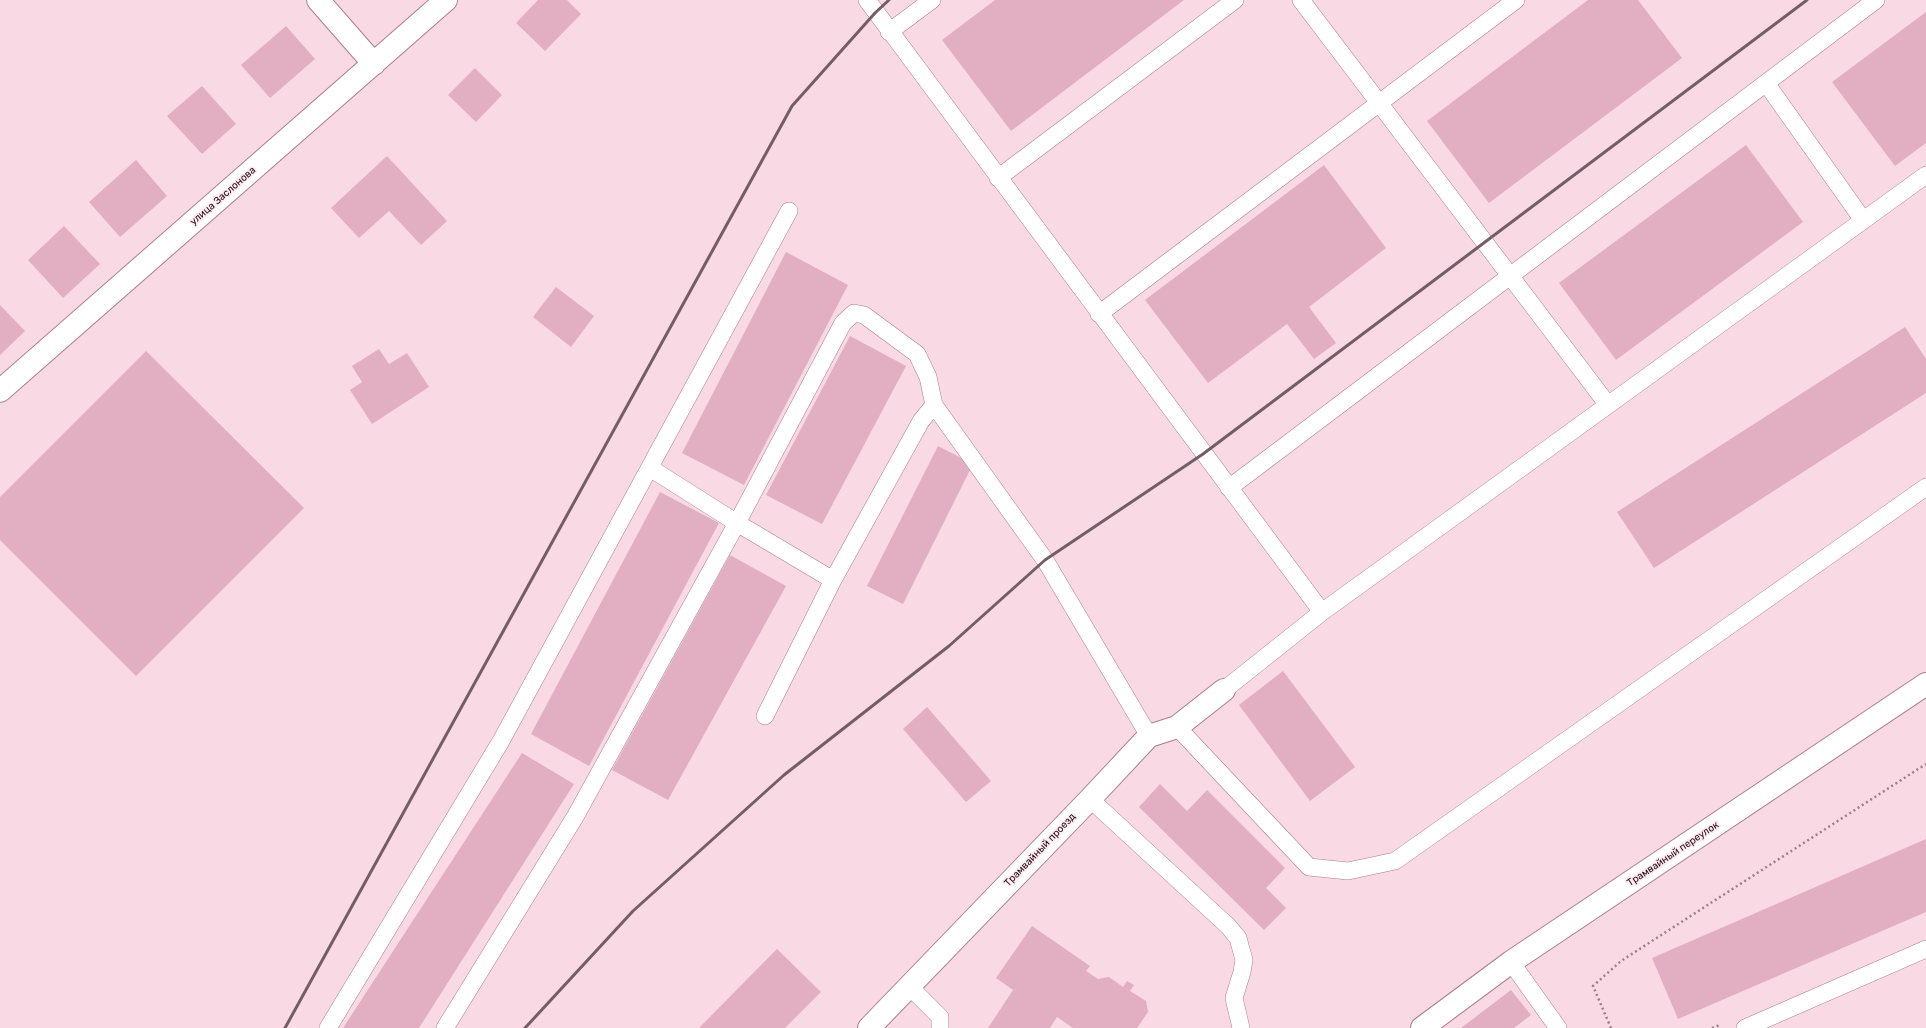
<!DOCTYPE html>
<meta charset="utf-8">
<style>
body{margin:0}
canvas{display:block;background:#f9d9e4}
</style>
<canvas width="1926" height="1028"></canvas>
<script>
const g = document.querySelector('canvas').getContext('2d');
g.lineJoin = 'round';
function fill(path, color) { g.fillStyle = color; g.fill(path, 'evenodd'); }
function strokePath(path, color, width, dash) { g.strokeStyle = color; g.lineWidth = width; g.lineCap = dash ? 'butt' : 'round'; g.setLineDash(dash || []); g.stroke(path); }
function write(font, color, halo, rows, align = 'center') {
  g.font = font + ' Rubik,sans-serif'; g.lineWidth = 3.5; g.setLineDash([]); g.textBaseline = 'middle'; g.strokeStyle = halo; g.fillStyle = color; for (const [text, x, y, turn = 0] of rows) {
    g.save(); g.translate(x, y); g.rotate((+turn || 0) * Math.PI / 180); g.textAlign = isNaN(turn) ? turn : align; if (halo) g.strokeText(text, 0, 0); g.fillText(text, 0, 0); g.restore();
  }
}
fill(new Path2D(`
 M538,0H567L581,14L545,51L516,23Z
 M995,0H1184L1011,131L942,40Z
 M1588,0H1638L1682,58L1489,203L1427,121Z
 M1926,12V143L1895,166L1832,82Z
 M286,26L315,59L270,98L241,65Z
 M475,68L502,95L476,122L448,95Z
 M202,86L236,124L202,154L167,116Z
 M1746,145L1803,222L1616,360L1559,283Z
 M387,156L447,221L421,245L389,211L359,238L331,208Z
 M136,160L167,196L120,237L89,202Z
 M1324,165L1386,248L1309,307L1336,343L1314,359L1287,324L1208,383L1145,300Z
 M64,226L100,264L63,298L28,260Z
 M786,252L848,285L744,485L682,453Z
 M556,287L594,316L571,347L533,317Z
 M0,305L25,331L0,355Z
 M1905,327L1926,359V393L1654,568L1617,512Z
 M850,336L906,366L822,524L766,495Z
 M379,349L389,364L407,353L429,387L372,424L350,390L362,382L352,366Z
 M146,351L304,508L136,676L0,540V497Z
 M938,446L973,464L903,604L867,586Z
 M660,492L719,523L589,766L531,734Z
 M730,555L786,586L668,800L612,770Z
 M1283,671L1355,767L1310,801L1239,705Z
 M927,707L991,781L966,802L903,729Z
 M522,753L574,784L419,1028H343Z
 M1160,784L1187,811L1207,790L1285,868L1266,888L1286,908L1264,930L1139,807Z
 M1926,839V912L1678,1019L1652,958Z
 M1032,926L1090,966L1086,971L1098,979L1109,977L1123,987L1127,981L1134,985L1130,991L1146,1001L1148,1012L1137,1028H1073L1057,1017L1050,1028H988L1013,990L996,978Z
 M777,949L821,992L785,1028H699Z
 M1511,990L1531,1015L1514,1028H1461Z`), '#e1afc1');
const service = new Path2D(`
 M867,0L1322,612
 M1301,0L1608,405
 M889,32L932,0
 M1766,83L1863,220
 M998,178L1235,0
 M1099,314L1516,0
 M650,468L737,523L833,580
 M1229,488L1876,0
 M1224,690L1322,612L1926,175
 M765,716L833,580L921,421L934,405
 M1177,727L1309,867L1348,871L1395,861L1926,487
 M1090,799L1228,926L1238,938L1244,960L1242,972L1234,998L1241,1028
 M1511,962L1558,1028
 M909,986L940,1017V1028
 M328,1028L501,741L789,211
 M445,1028L575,817L737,523L843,323L854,313L864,315L917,354L928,377L934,405L1045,560L1149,736
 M1745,1028L1926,949`);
const minor = new Path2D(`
 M318,0L374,64
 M0,391L446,0
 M869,1028L1090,799L1149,736L1177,727L1224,690
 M1422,1028L1511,962L1926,684`);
strokePath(service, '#ac7d8e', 18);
strokePath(minor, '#ac7d8e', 24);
strokePath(new Path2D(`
 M1611,1028L1593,986L1621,961L1926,764
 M1712,1028L1720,1025`), '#9a808a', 2.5, [2, 3]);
strokePath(service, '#fff', 17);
strokePath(minor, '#fff', 22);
strokePath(new Path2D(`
 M285,1028L792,106L875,13L889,0
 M525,1028L633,911L784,775L949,646L1045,560L1203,454L1807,0`), '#745d66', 3);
write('10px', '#1c0b12', '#ffe9f1', [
 ["улица Заслонова",223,196,-41],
 ["Трамвайный проезд",1040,850,-46],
 ["Трамвайный переулок",1673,854,-34]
]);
</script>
